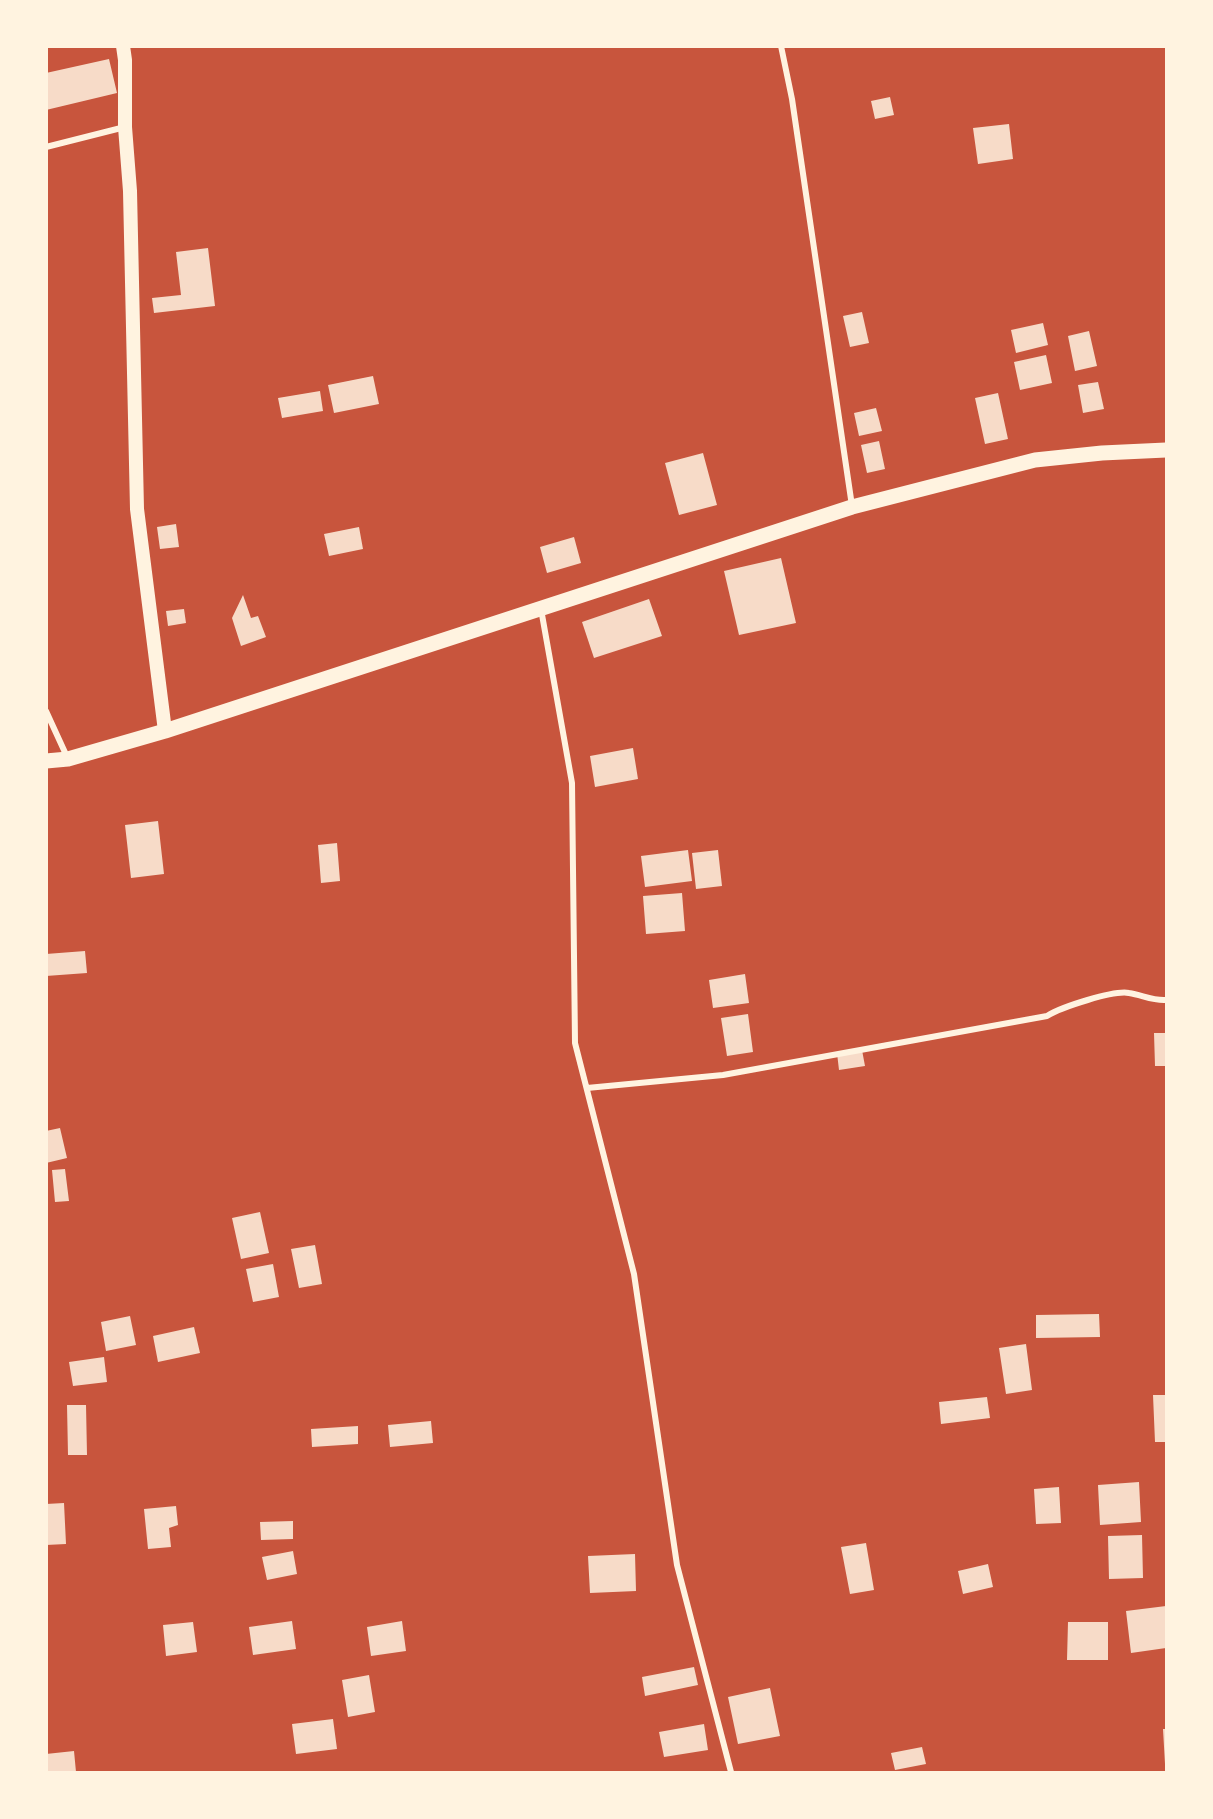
<!DOCTYPE html>
<style>
body{margin:0}
#map{position:relative;width:1213px;height:1819px;overflow:hidden;background:#c8553d;font-family:"Fira Sans",sans-serif}
canvas{display:block}
.frame{position:absolute;inset:0;border:48px solid #fff3e0;pointer-events:none}
</style>
<div id="map">
<canvas width="1213" height="1819"></canvas>
<div class="frame"></div>
</div>
<script>
const g = document.querySelector('canvas').getContext('2d');
g.lineJoin = 'round';
function fill(path, color) { g.fillStyle = color; g.fill(path, 'evenodd'); }
function strokePath(path, color, width, dash) { g.strokeStyle = color; g.lineWidth = width; g.lineCap = dash ? 'butt' : 'round'; g.setLineDash(dash || []); g.stroke(path); }
fill(new Path2D(`
 M109,59L117,93L46,110V73Z
 M890,97L894,115L875,119L871,101Z
 M1009,124L1013,159L978,164L973,128Z
 M208,248L215,306L154,313L152,298L181,295L176,252Z
 M862,312L869,343L850,347L843,316Z
 M1043,323L1048,345L1016,353L1011,330Z
 M1089,331L1097,366L1075,371L1068,336Z
 M1046,355L1052,383L1020,390L1014,362Z
 M373,376L379,404L334,413L328,385Z
 M1098,382L1104,409L1083,413L1078,385Z
 M320,391L323,411L282,418L278,398Z
 M998,393L1008,439L985,444L975,398Z
 M876,408L882,431L859,436L854,413Z
 M879,441L885,469L867,473L861,445Z
 M703,453L717,505L679,515L665,463Z
 M176,524L179,547L160,549L157,527Z
 M359,527L363,549L329,556L324,534Z
 M574,537L581,563L547,573L540,547Z
 M781,558L796,623L739,635L724,571Z
 M243,595L251,618L258,616L266,637L241,646L232,618Z
 M649,599L662,636L594,658L582,622Z
 M184,609L186,623L168,626L166,611Z
 M633,748L638,779L595,787L590,756Z
 M158,821L164,874L131,878L125,825Z
 M337,843L340,881L321,883L318,845Z
 M688,850L692,881L645,887L641,856Z
 M718,850L722,886L696,889L692,853Z
 M682,893L685,931L646,934L643,896Z
 M85,951L87,973L46,976V954Z
 M745,974L749,1003L713,1008L709,980Z
 M748,1014L753,1052L727,1056L721,1018Z
 M1154,1033H1166V1066H1155Z
 M862,1050L865,1066L839,1070L837,1053Z
 M60,1128L67,1158L46,1163V1131Z
 M65,1169L69,1201L55,1202L52,1170Z
 M260,1212L269,1253L241,1259L232,1218Z
 M315,1245L322,1284L299,1288L291,1249Z
 M273,1264L279,1297L253,1302L246,1269Z
 M1099,1314L1100,1337L1036,1338V1315Z
 M130,1316L136,1345L106,1351L101,1322Z
 M194,1327L200,1353L158,1362L153,1336Z
 M1026,1344L1032,1390L1006,1394L999,1348Z
 M104,1357L107,1382L73,1386L69,1362Z
 M1153,1395H1166V1442H1155Z
 M987,1397L990,1418L941,1424L939,1402Z
 M67,1405H86L87,1455H68Z
 M431,1421L433,1443L390,1447L388,1425Z
 M358,1426V1444L312,1447L311,1429Z
 M1139,1482L1141,1522L1100,1525L1098,1485Z
 M1059,1487L1061,1523L1036,1524L1034,1489Z
 M64,1503L66,1544L46,1545V1504Z
 M176,1506L178,1525L169,1528L171,1547L148,1549L144,1509Z
 M293,1521V1539L261,1540L260,1522Z
 M1142,1535L1143,1578L1109,1579L1108,1536Z
 M866,1543L874,1590L850,1594L841,1547Z
 M293,1551L297,1574L267,1580L262,1557Z
 M635,1554L636,1591L590,1593L588,1556Z
 M988,1564L993,1587L963,1594L958,1571Z
 M1166,1606V1648L1131,1653L1126,1611Z
 M292,1621L296,1649L253,1655L249,1627Z
 M402,1621L406,1651L371,1656L367,1627Z
 M193,1622L197,1652L166,1656L163,1625Z
 M1068,1622H1108V1660H1067Z
 M694,1667L698,1685L645,1696L642,1677Z
 M369,1675L375,1712L348,1717L342,1680Z
 M770,1688L780,1736L738,1744L728,1697Z
 M333,1719L337,1749L296,1754L292,1724Z
 M704,1724L708,1750L664,1757L659,1732Z
 M1163,1729H1166V1764H1165Z
 M922,1747L926,1764L895,1770L891,1753Z
 M74,1751L76,1772H46V1754Z`), '#f7dbc8');
strokePath(new Path2D(`
 M781,46L792,99L852,506
 M46,147L125,127
 M541,609L572,783L575,1043L634,1274L677,1565L731,1772
 M46,711L68,759
 M587,1088L723,1075L1047,1016C1061,1007 1114,990 1129,993C1142,995 1153,1001 1166,1000`), '#fff3e0', 6);
strokePath(new Path2D(`
 M123,46L125,60V127L130,191L137,509L165,731`), '#fff3e0', 14);
strokePath(new Path2D(`
 M46,761L68,759L165,731L852,507L1035,460L1102,453L1166,450`), '#fff3e0', 15);
</script>
